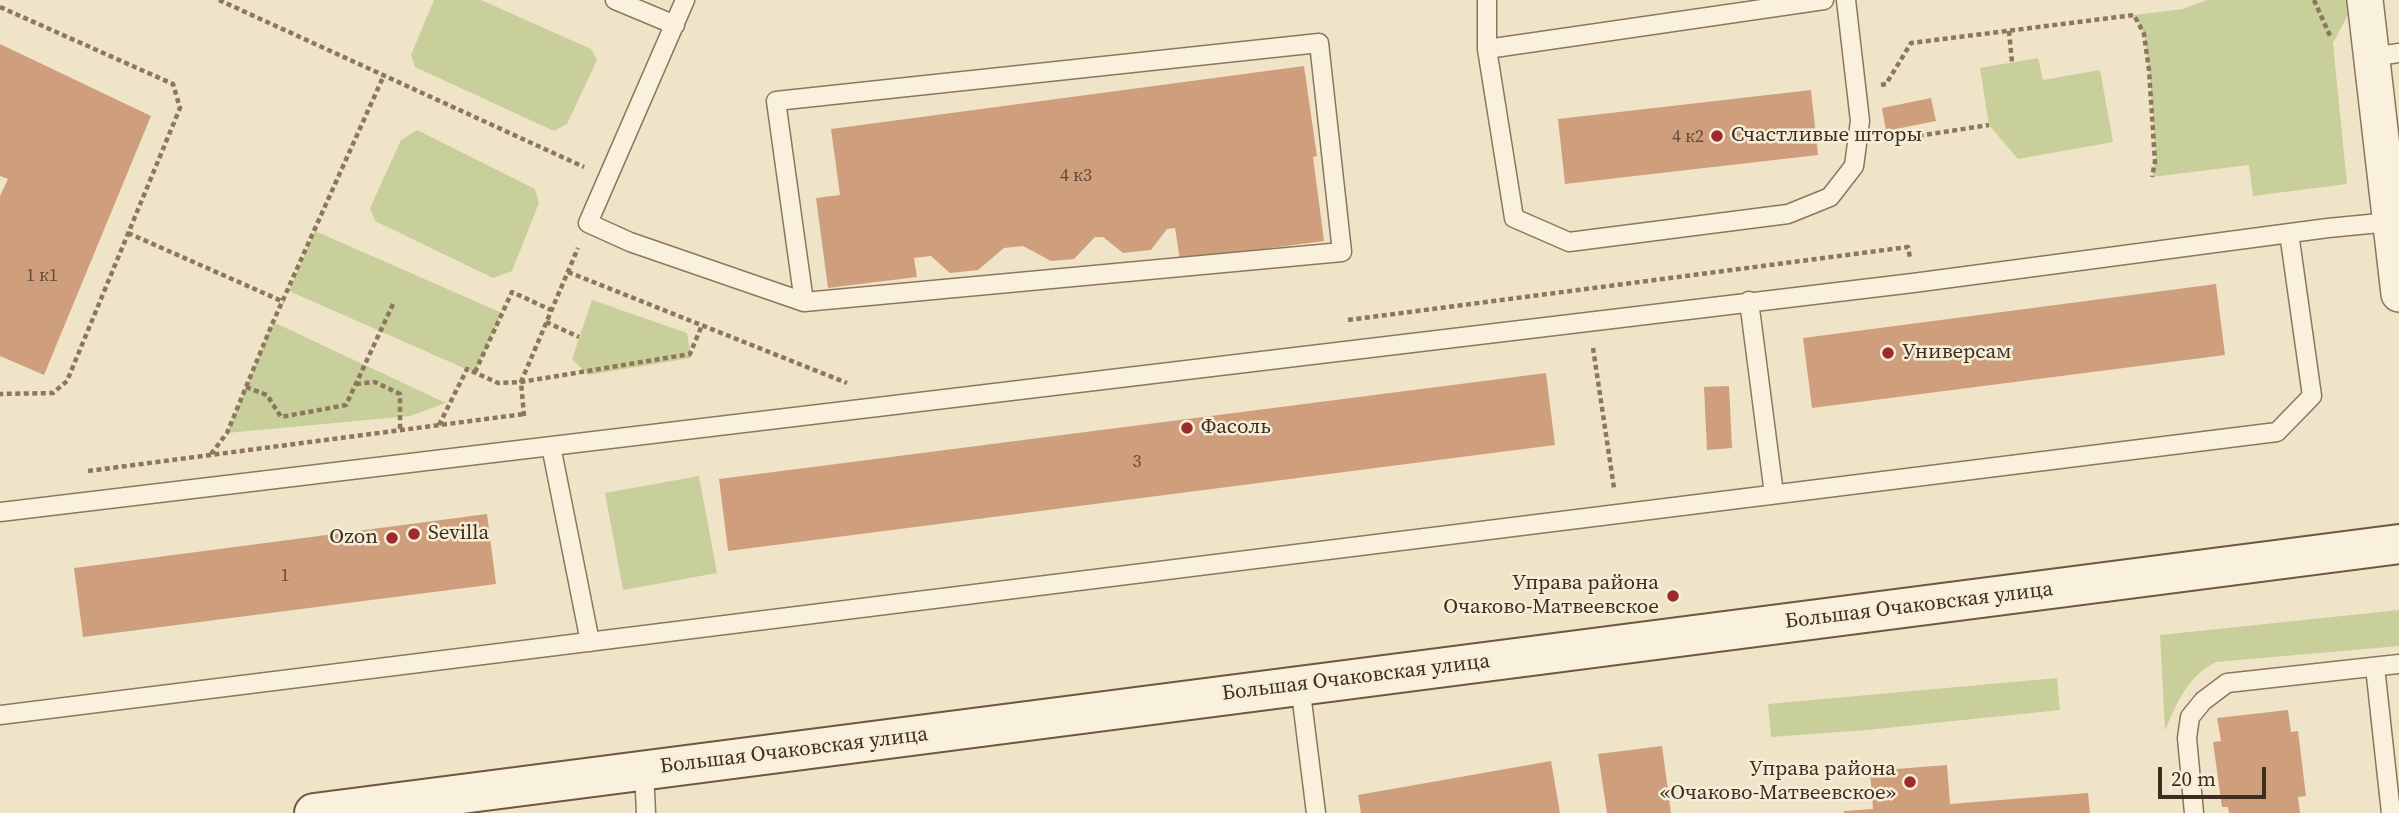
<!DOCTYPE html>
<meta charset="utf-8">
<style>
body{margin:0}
#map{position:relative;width:2399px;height:813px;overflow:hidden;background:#f0e4c8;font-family:"Source Serif 4",serif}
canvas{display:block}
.scale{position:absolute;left:2158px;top:767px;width:108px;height:32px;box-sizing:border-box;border:4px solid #3d2e20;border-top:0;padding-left:9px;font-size:21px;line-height:24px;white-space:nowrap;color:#3d2e20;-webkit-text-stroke:5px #f7eed8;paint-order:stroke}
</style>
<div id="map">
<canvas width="2399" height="813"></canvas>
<div class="scale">20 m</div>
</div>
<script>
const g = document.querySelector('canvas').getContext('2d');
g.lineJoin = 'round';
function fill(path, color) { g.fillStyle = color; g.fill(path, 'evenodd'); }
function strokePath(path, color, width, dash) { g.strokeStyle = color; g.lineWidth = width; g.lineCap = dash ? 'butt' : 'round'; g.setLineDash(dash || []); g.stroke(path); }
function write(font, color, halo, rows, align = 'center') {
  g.font = font + ' "Source Serif 4",serif'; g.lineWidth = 5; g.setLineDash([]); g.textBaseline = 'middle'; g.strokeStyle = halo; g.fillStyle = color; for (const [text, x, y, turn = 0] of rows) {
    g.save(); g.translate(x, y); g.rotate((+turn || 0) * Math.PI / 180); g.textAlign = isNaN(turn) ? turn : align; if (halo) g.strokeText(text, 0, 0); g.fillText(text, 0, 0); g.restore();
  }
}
fill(new Path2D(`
 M434,0H481L591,49L597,60L567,124L554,131L415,67L411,55Z
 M2207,0H2356L2333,43L2347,184L2253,196L2249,165L2152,177L2156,157L2149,70L2144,34L2134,15L2183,9Z
 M2038,58L2043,80L2100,70L2113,142L2018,159L1989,125L1980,68Z
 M417,130L535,189L539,203L512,271L493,278L375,221L370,208L401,140Z
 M315,231L502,313L475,373L289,291Z
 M592,300L687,333L691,358L588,375L572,359Z
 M273,322L446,403L410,416L227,433Z
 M699,476L717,573L623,590L605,493Z
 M2399,610V646L2216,662C2187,677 2177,702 2165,731L2160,635Z
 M2057,678L2060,710L1867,730L1771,737L1768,704Z`), '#c9cf9b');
fill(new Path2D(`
 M0,44L151,116L44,375L0,356V196L8,179L0,176Z
 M1304,66L1317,156L1313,157L1324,241L1180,260L1175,228L1167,229L1151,250L1123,253L1103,237H1095L1074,259L1051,261L1023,246L1004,248L978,270L950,273L931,256L914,258L917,277L828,288L816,198L840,195L831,129Z
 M1811,90L1818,155L1565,184L1558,119Z
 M1931,98L1936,121L1886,131L1882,108Z
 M2216,284L2225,355L1812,408L1803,338Z
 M1546,373L1555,445L728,551L719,479Z
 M1729,386L1732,448L1707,450L1704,387Z
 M487,514L496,584L83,637L74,568Z
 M2288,710L2291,732L2298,731L2306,796L2298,797L2300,813H2229L2228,807H2222L2213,742L2221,741L2217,718Z
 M1662,746L1671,813H1607L1598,754Z
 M1551,761L1560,813H1361L1358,795Z
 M1947,765L1950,804L2088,793L2090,813H1844V811L1873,809L1870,771Z`), '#cf9f7d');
const lane = new Path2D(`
 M615,0L675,25
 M685,0L588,223L630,242L804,302L1342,252L1319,43L776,101L804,302
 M1487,0V49L1514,218L1569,242L1788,214L1830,197L1854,166L1860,121L1846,0
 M1487,49L1824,0
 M2372,57L2399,53
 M1749,301L1774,494
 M551,446L590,642
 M0,512L1913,283L2328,228L2390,222
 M2375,667L2391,813
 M1300,685L1316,813
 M0,715L2277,432L2312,396L2289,233
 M644,770L646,813
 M2194,813L2187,738L2190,717L2203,701L2227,683L2399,664`);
const street = new Path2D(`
 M2365,0L2399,294`);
const secondary = new Path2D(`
 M314,813L2399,544`);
strokePath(lane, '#8d765c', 21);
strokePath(street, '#8d765c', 38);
strokePath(secondary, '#6f573f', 42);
strokePath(new Path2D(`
 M219,0L584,167
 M2314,0L2331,38
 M0,7L173,84L180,108L67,381L53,393L0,394
 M2009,31L2012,62
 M1881,85L1886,84L1911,43L2134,15L2144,34L2149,70L2155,162L2152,177
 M1885,141L1989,125
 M128,233L284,302
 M568,272L847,383
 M1348,320L1908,247L1910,258
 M546,322L579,337
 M1593,348L1614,488
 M475,372L512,292L551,310
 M356,384L375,382L400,394V431
 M246,387L267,395L281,417L346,405L394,302
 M524,416L521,382L578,248
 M439,425L467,369L498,383L521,382L690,354L702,325
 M211,454L227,433L273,322L384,75
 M88,471L524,414`), '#8d765c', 4.5, [5, 3.5]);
strokePath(lane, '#faf1dc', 18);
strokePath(street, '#faf1dc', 35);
strokePath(secondary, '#faf1dc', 38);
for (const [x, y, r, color] of [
 [1717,136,7,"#9e2a2b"],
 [1888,353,7,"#9e2a2b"],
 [1187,428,7,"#9e2a2b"],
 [414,534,7,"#9e2a2b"],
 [392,538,7,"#9e2a2b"],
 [1673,596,7,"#9e2a2b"],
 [1910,782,7,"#9e2a2b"]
]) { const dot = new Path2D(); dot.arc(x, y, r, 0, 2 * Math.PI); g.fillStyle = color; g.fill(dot); strokePath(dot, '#f7eed8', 2.5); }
write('18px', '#624a37', null, [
 ["4 к2",1688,137],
 ["4 к3",1076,176],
 ["1 к1",42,276],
 ["3",1137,462],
 ["1",285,576]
]);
write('21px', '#3d2e20', '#f7eed8', [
 ["Счастливые шторы",1731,136],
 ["Универсам",1902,353],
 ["Фасоль",1201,428],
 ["Sevilla",428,534],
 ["Ozon",378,538,"right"],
 ["Управа района",1659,584,"right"],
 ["Очаково-Матвеевское",1659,608,"right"],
 ["Управа района",1896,770,"right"],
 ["«Очаково-Матвеевское»",1896,794,"right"]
], 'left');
write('21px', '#3d2e20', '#f7eed8', [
 ["Большая Очаковская улица",1919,606,-7],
 ["Большая Очаковская улица",1356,678,-7],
 ["Большая Очаковская улица",794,751,-7]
]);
</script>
